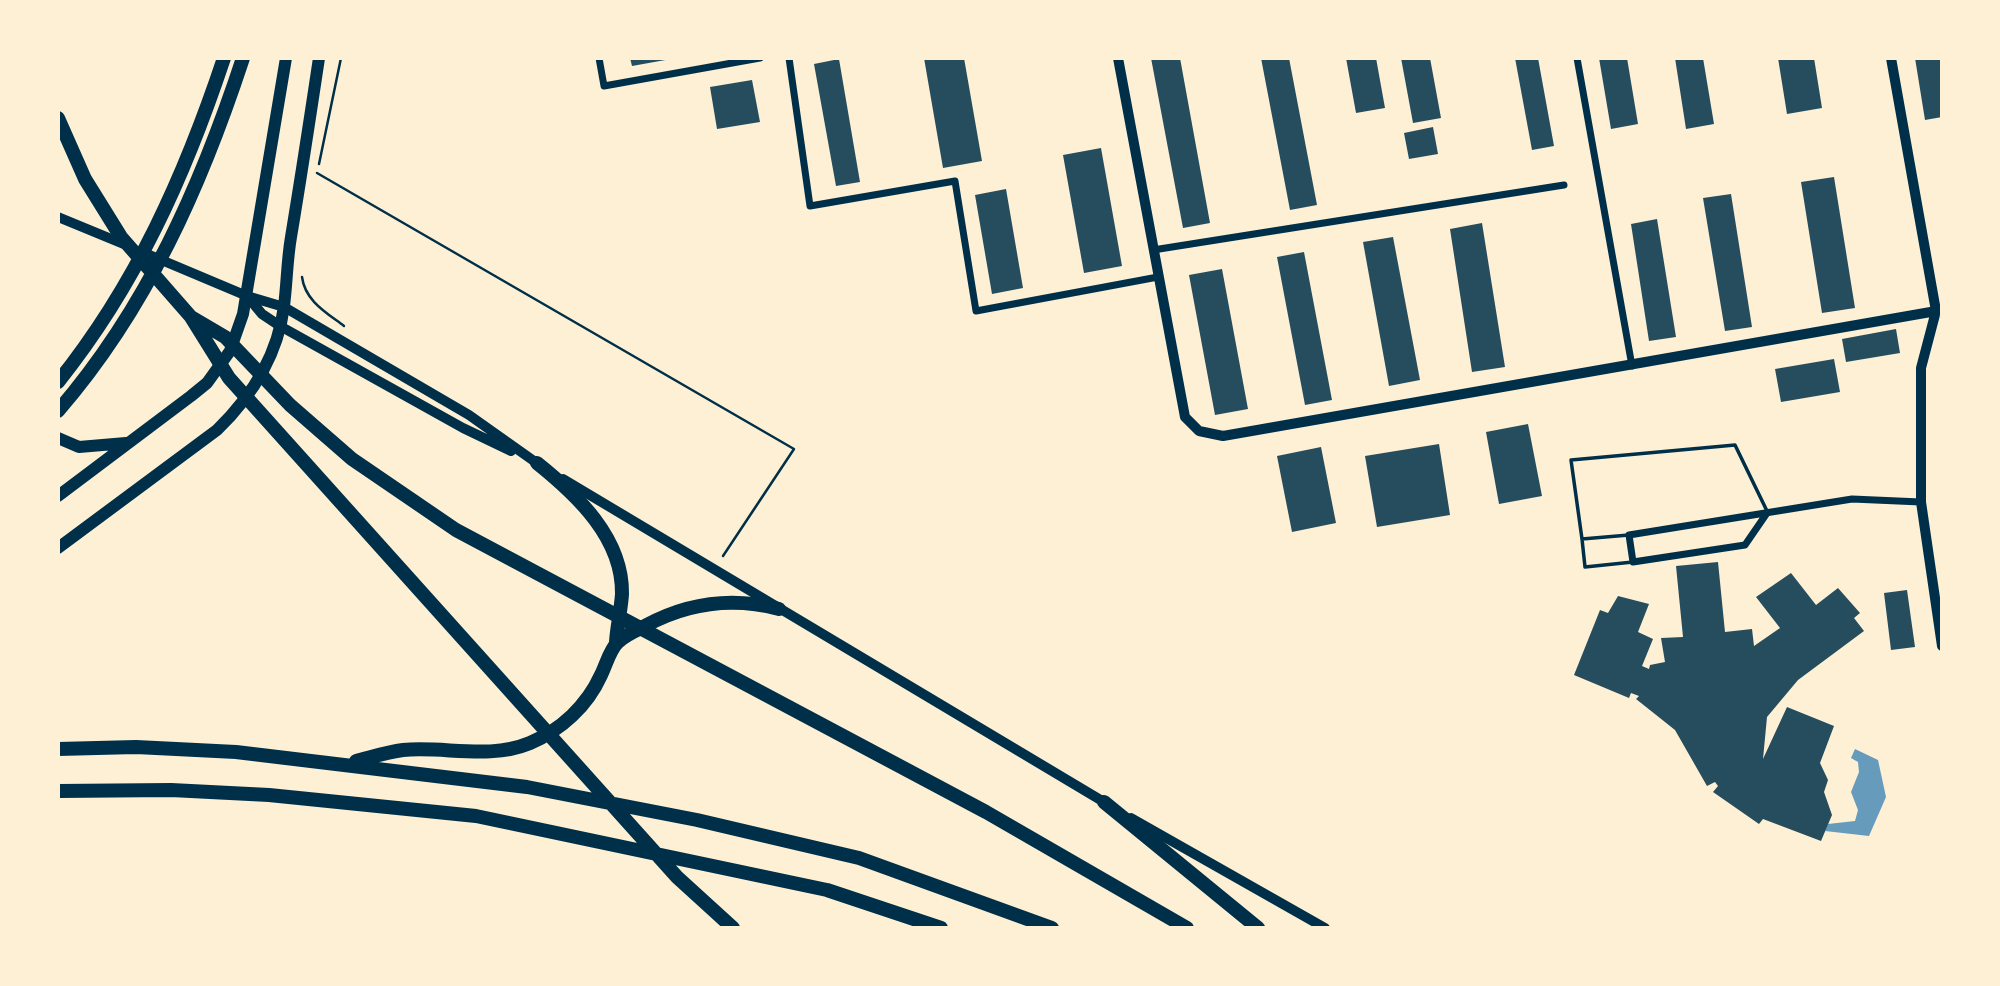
<!DOCTYPE html>
<style>
body{margin:0}
#map{position:relative;width:2000px;height:986px;overflow:hidden;background:#fdf0d5;font-family:"Alegreya Sans",sans-serif}
canvas{display:block}
.frame{position:absolute;inset:0;border:60px solid #fdf0d5;pointer-events:none}
</style>
<div id="map">
<canvas width="2000" height="986"></canvas>
<div class="frame"></div>
</div>
<script>
const g = document.querySelector('canvas').getContext('2d');
g.lineJoin = 'round';
function fill(path, color) { g.fillStyle = color; g.fill(path, 'evenodd'); }
function strokePath(path, color, width, dash) { g.strokeStyle = color; g.lineWidth = width; g.lineCap = dash ? 'butt' : 'round'; g.setLineDash(dash || []); g.stroke(path); }
fill(new Path2D(`
 M1855,749L1878,760L1886,797L1869,836L1825,831L1828,824L1855,821L1858,810L1851,792L1859,772L1858,762L1851,758Z`), '#669bbc');
fill(new Path2D(`
 M630,58H671V59L632,66Z
 M924,58H964L982,161L943,168Z
 M1151,58H1180L1210,223L1183,228Z
 M1261,58H1289L1317,205L1290,210Z
 M1346,58H1376L1385,108L1356,113Z
 M1401,58H1430L1441,118L1413,123Z
 M1515,58H1538L1554,146L1532,150Z
 M1599,58H1627L1638,124L1611,129Z
 M1675,58H1703L1714,124L1686,129Z
 M1778,58H1814L1822,108L1787,114Z
 M1915,58H1942V117L1925,120Z
 M839,59L860,182L836,186L814,64Z
 M752,80L760,122L717,129L710,87Z
 M1433,127L1438,154L1409,159L1404,133Z
 M1101,148L1122,266L1084,273L1063,155Z
 M1834,177L1855,308L1822,313L1801,182Z
 M1006,189L1023,288L992,294L975,195Z
 M1731,194L1752,327L1725,331L1703,198Z
 M1657,219L1676,337L1649,341L1631,224Z
 M1482,223L1505,367L1472,372L1450,229Z
 M1393,237L1420,380L1389,386L1363,242Z
 M1304,252L1332,400L1305,405L1277,257Z
 M1222,269L1248,409L1215,415L1189,275Z
 M1896,329L1900,353L1846,362L1842,339Z
 M1834,359L1840,392L1781,402L1775,369Z
 M1528,424L1542,496L1499,504L1486,432Z
 M1439,444L1450,515L1377,527L1365,456Z
 M1321,447L1336,523L1292,532L1277,456Z
 M1718,562L1725,632L1752,629L1754,646L1780,628L1756,597L1791,573L1816,605L1838,588L1860,613L1854,618L1864,631L1798,680L1767,717L1763,759L1787,707L1834,726L1820,763L1828,780L1824,792L1832,815L1821,841L1763,819L1759,824L1713,792L1718,786L1715,782L1707,786L1675,730L1636,699L1639,696L1631,693L1629,698L1574,675L1600,610L1608,613L1618,596L1649,604L1638,632L1653,639L1642,666L1649,669L1650,665L1665,662L1661,638L1683,637L1676,566Z
 M1907,590L1915,647L1891,650L1884,593Z`), '#264d5e');
strokePath(new Path2D(`
 M319,164L341,58
 M317,173L794,449L723,556
 M302,277C305,301 327,313 344,326`), '#003049', 2.5);
strokePath(new Path2D(`
 M1629,535L1582,539L1571,460L1735,445L1767,511
 M1582,539L1585,567L1633,562`), '#003049', 3.5);
strokePath(new Path2D(`
 M599,58L604,86L760,58
 M789,58L810,206L955,181L976,311L1158,277
 M1577,58L1632,366
 M1153,250L1564,185
 M1767,513L1745,545L1633,562L1629,535L1852,499L1921,502`), '#003049', 7);
strokePath(new Path2D(`
 M1118,58L1185,417L1199,431L1223,436L1942,310
 M1891,58L1936,311L1921,368V502L1942,646
 M58,217L126,245
 M140,251L247,296L284,307L469,415L541,466
 M247,296L262,314L280,326L463,428L511,451
 M563,479L1109,805
 M1131,818L1325,928`), '#003049', 10);
strokePath(new Path2D(`
 M58,438L79,447L126,443
 M58,496L191,396L207,383L230,351L243,314L286,58
 M58,548L217,430C252,396 278,355 284,306C287,283 287,260 291,237C301,177 310,118 319,58`), '#003049', 12);
strokePath(new Path2D(`
 M58,118L85,179L121,237L191,317L229,378L677,877L733,928
 M191,317L225,337L290,405L352,459L456,530L986,812L1187,928
 M58,382C136,285 185,175 224,58
 M58,411C147,308 201,186 243,58
 M537,463C577,495 623,538 622,594C621,610 617,626 616,642
 M58,749L136,747L236,752L527,787L697,820L859,858L1052,928
 M356,761C372,757 387,752 403,750C445,746 489,760 530,743C561,730 587,706 601,675C606,665 610,649 618,642C625,635 637,630 645,626C687,603 733,597 779,609
 M58,791L171,790L269,795L476,816L827,890L941,928
 M1104,802L1258,928`), '#003049', 14);
</script>
